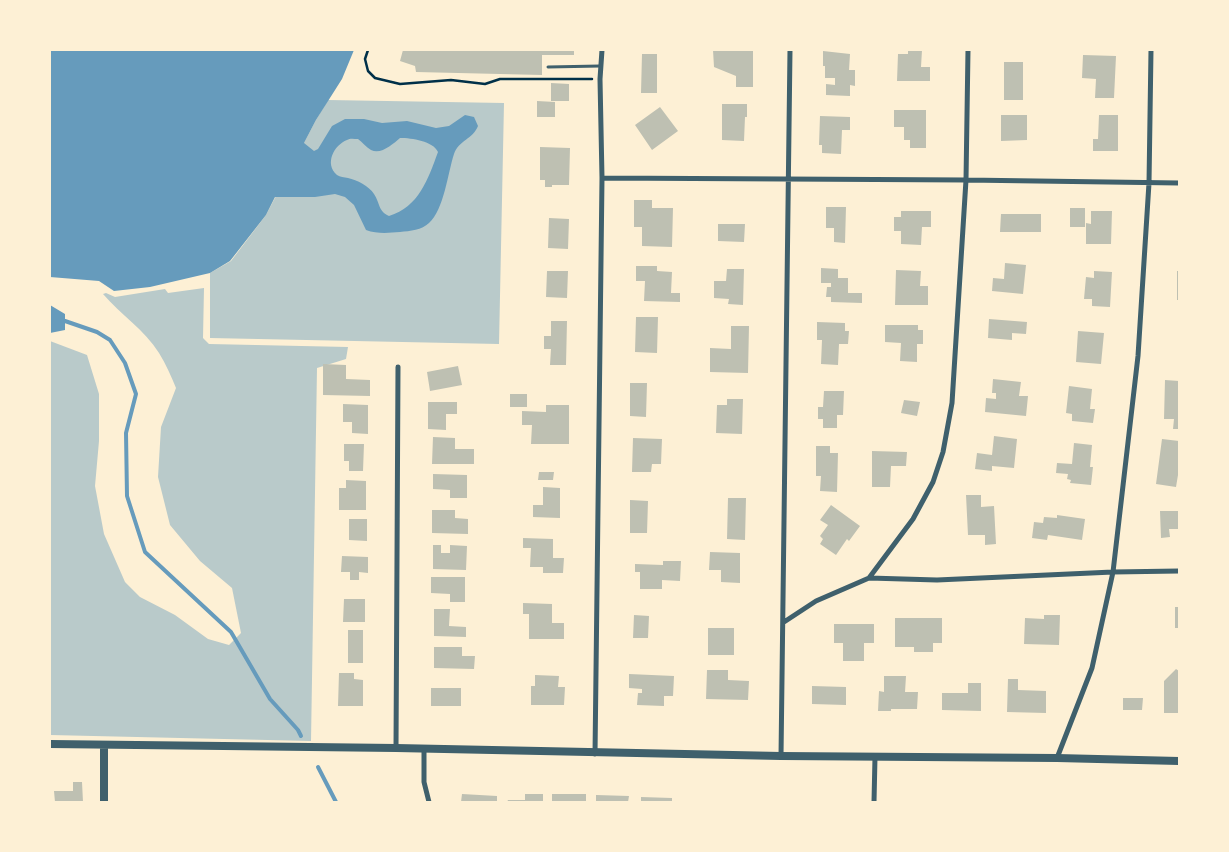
<!DOCTYPE html>
<style>
body{margin:0}
#map{position:relative;width:1229px;height:852px;overflow:hidden;background:#fdf0d5;font-family:Inter,sans-serif}
canvas{display:block}
.frame{position:absolute;inset:0;border:51px solid #fdf0d5;pointer-events:none}
</style>
<div id="map">
<canvas width="1229" height="852"></canvas>
<div class="frame"></div>
</div>
<script>
const g = document.querySelector('canvas').getContext('2d');
g.lineJoin = 'round';
function fill(path, color) { g.fillStyle = color; g.fill(path, 'evenodd'); }
function strokePath(path, color, width, dash) { g.strokeStyle = color; g.lineWidth = width; g.lineCap = dash ? 'butt' : 'round'; g.setLineDash(dash || []); g.stroke(path); }
fill(new Path2D(`
 M328,100L504,103L499,344L210,338V273L231,261L266,215L316,120Z
 M204,288L203,338L209,344L348,347L346,359L317,368L311,741L50,735V341L87,355L99,394V441L95,486L104,534L125,582L140,597L175,615L208,639L229,645L241,633L232,588L200,561L170,525L158,477L161,427L176,388C171,376 166,364 159,353C145,330 120,314 103,294L106,293L115,297L165,289L168,293Z`), '#b9caca');
fill(new Path2D(`
 M50,50H354L342,79L316,120L304,143L314,151L318,149L332,126L345,119H364L382,123L407,121L436,128L449,126L465,115L474,117L478,126C473,139 459,140 454,154C448,172 444,210 429,223C422,230 410,231 400,232C388,233 377,234 366,230L354,205L345,197L335,194L315,197H275L266,215L230,261L210,273L150,287L114,291L99,281L50,277ZM400,138C412,138 433,141 438,152C428,179 419,207 389,216C378,211 380,203 374,194C369,186 357,180 348,178C344,177 340,177 337,175C324,164 334,145 347,140C350,138 354,139 358,139C362,142 366,147 371,150C381,155 393,144 400,138Z
 M50,305L65,314V330L50,333Z`), '#669bbc');
strokePath(new Path2D(`
 M65,321L97,332L110,340L125,363L136,394L126,433L127,496L145,552L231,632L270,699L298,730L301,736
 M318,767L336,802`), '#669bbc', 4);
fill(new Path2D(`
 M403,50H574V55H542V75L416,72L415,66L400,61Z
 M713,50H753V87H736V76L714,67Z
 M908,50H922L921,67H930V81H897L898,54H908Z
 M823,51L850,54L849,70H855V86L850,85V96L826,95V84L835,85V78H825V66H823Z
 M642,54H657V93H641Z
 M1083,55L1116,56L1114,98H1095L1096,79L1082,78Z
 M1004,62H1023V100H1004Z
 M551,83L569,84V101H551Z
 M537,101L555,102V117H537Z
 M722,104H747V117H745L744,141L722,140Z
 M660,107L678,131L652,150L635,125Z
 M894,110H926V148H910V140H904V127H894Z
 M1001,115H1027V140L1001,141Z
 M1099,115H1118V151H1093V139H1098Z
 M820,116L850,117V130H842L841,154L822,153V145H819Z
 M540,147L570,148L569,185H552V187H545V180H540Z
 M634,200H652V208H673L672,247L642,246V227H634Z
 M826,207H846L845,243L834,242V228H826Z
 M1070,208H1085V227H1070Z
 M901,211H931V227H922L921,245L901,244V231H894V217H901Z
 M1091,211H1112L1111,244H1086V223L1091,224Z
 M1001,214H1041V232H1000Z
 M549,218L569,219L568,249L548,248Z
 M718,224H745L744,242L718,241Z
 M1005,263L1026,265L1023,294L992,291L993,278L1004,279Z
 M636,266H657V271L672,272L671,293H680V302L644,301L645,281H636Z
 M821,268L838,269V278H848V293H862V303L831,302V297H826L827,287H831V283H821Z
 M727,269H744L743,305L728,304L729,299L714,298V281H726Z
 M896,270L921,271L920,286H928V305H895Z
 M547,271H568L567,298L546,297Z
 M1094,271L1112,272L1110,307L1092,306V299H1084L1086,277L1094,278Z
 M1177,271H1179V300H1177Z
 M636,317H658L657,353L635,352Z
 M989,319L1027,322L1026,334L1012,333V340L988,338Z
 M551,321H567L566,365H550L551,349H544V336H551Z
 M817,322L845,323V331H849L848,344H839L838,365L821,364L822,340H817Z
 M885,325H918V330H923V344H917V362L900,361L901,343L885,342Z
 M731,326H749L748,373L710,372V348L731,349Z
 M1078,331L1104,333L1101,364L1076,362Z
 M323,364L346,365V379L370,380V396L323,395Z
 M458,366L462,385L430,391L427,372Z
 M993,379L1021,382L1019,396H1028L1026,416L985,412L986,398L996,399V393H992Z
 M1165,380L1179,381V429H1173L1174,419H1164Z
 M630,383H647L646,417L630,416Z
 M1069,386L1092,389L1090,409H1095L1093,423L1072,421V414L1066,413Z
 M824,391H844L843,415H837V428H823V419H818V407H823Z
 M510,394H527V407H510Z
 M727,399H743L742,434L716,433L717,405H727Z
 M904,400L920,402L917,416L901,413Z
 M428,402H457V414H446V430L428,429Z
 M343,404L368,405V434L352,433V422H343Z
 M546,405H569V444H531L532,425H522V411L546,412Z
 M994,436L1017,439L1014,468L992,466V471L975,469L977,453L992,455Z
 M433,437L455,438V449H474V464H432Z
 M633,438L662,439L661,464H652L651,472H632Z
 M1162,439L1179,441V469L1176,487L1156,484Z
 M1074,443L1092,445L1090,467H1093L1091,485L1070,483L1071,480L1067,479L1068,474L1056,473L1057,463L1072,464Z
 M344,444H364L363,471H349V461H344Z
 M816,446H830V453H838L837,492L820,491L821,476H816Z
 M872,451L907,452L906,466H891L890,487H872Z
 M539,472H554L553,480H538Z
 M433,474L467,475V498H450V490L433,489Z
 M346,480L366,481V510H339V488H346Z
 M543,487L560,488V518L533,517V505H543Z
 M966,495H981V507L994,506L996,544L985,545V535H968Z
 M728,498H746L745,540L727,539Z
 M630,500L648,501L647,533H630Z
 M831,505L860,526L849,541L847,539L836,555L820,544L823,539L820,536L828,525L820,520Z
 M432,510H455V518L468,519V534L432,533Z
 M1160,511H1179V529H1169L1170,537L1161,538Z
 M1057,515L1085,519L1082,540L1048,535L1047,540L1032,538L1034,522L1043,523L1044,517L1057,518Z
 M349,519H367V541L349,540Z
 M523,538L553,539V558H564L563,573H543V567H530L531,548H523Z
 M433,545H441V553H450V545L467,546L466,570L433,569Z
 M710,552L740,553V583L721,582V570H709Z
 M342,556L368,557V573L359,572V580H350V572H341Z
 M663,561H681L680,581L662,580V589H640V572H635V564L663,565Z
 M431,577H465V602H450V594L431,593Z
 M344,599H365V622H343Z
 M523,603L552,604V623H564V639H529V614H523Z
 M1175,607H1179V628H1175Z
 M434,609H450L449,626L466,627V637L434,636Z
 M634,615L649,616L648,638H633Z
 M1044,615H1060L1059,645L1024,644L1025,618L1044,619Z
 M895,618H942V643H933V652H914V647H895Z
 M834,624H874V643H864V661H843V643H834Z
 M708,628H734V655H708Z
 M348,630H363V663H348Z
 M434,647H462V656H475L474,669L434,668Z
 M1176,669L1179,671L1178,713H1164V681Z
 M707,670H728V680L749,681L748,700L706,699Z
 M339,673H354V679L363,680V706H338Z
 M629,674L674,676L673,696H664V706L637,705L638,693H642V689L629,688Z
 M535,675L559,676L558,687H565L564,705H531V686H535Z
 M884,676H906L905,692H918L917,709H891V711H878L879,691L884,692Z
 M1008,679H1018V690L1046,691V713L1007,712Z
 M968,683H981V711L942,710V693H968Z
 M812,686L846,687V705L812,704Z
 M431,688H461V706H431Z
 M1123,698H1143L1142,710H1123Z
 M73,782H82L83,802H55L54,791H73Z
 M462,794L497,796V802H461Z
 M525,794H543V802H507L508,800H525Z
 M552,794H586V802H552Z
 M596,795L629,796L628,802H596Z
 M641,797L672,798V802H641Z`), '#bec0b2');
strokePath(new Path2D(`
 M368,50L365,59L368,71L375,78L400,84L451,80L485,84L500,79H592`), '#003049', 2.5);
strokePath(new Path2D(`
 M548,67L600,66`), '#3f606c', 3);
strokePath(new Path2D(`
 M602,178L966,180L1179,183
 M869,578L913,519L933,482L943,452L952,403L966,180L968,50
 M784,622L816,601L869,578L937,580L1113,572L1179,571
 M396,748L398,367
 M424,749V782L429,802
 M595,754L602,178L600,79L602,50
 M781,756L790,50
 M1057,758L1092,668L1113,572L1138,356L1149,183L1151,50
 M874,802L875,757`), '#3f606c', 5);
strokePath(new Path2D(`
 M50,744L396,748L781,756L1057,758L1179,761
 M104,802V745`), '#3f606c', 8);
</script>
